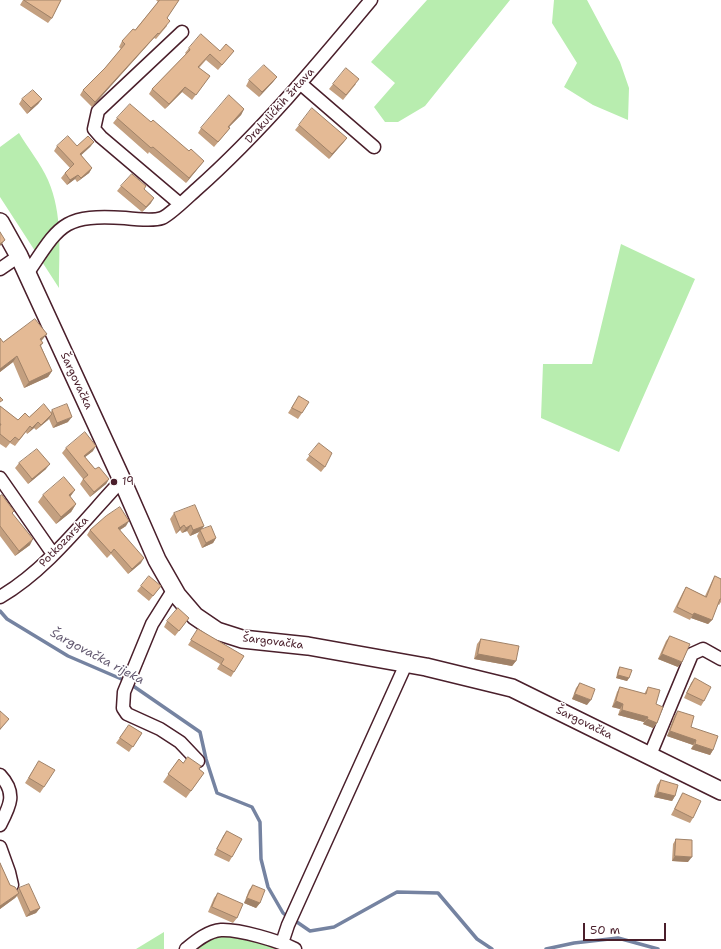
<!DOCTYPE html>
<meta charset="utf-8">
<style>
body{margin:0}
#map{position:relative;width:721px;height:949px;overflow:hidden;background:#fff;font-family:"Shantell Sans",sans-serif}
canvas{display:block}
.scale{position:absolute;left:583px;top:923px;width:83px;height:18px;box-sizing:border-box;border:2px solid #4a1f2b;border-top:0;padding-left:5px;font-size:12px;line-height:14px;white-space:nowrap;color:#4a1f2b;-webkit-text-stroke:3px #fff;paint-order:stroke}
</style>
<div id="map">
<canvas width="721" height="949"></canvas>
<div class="scale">50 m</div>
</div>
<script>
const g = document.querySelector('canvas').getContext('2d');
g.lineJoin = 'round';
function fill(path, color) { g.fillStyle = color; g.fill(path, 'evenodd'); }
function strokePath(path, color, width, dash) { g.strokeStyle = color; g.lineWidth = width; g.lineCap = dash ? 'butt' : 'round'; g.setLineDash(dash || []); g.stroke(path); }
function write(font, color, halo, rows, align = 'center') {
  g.font = font + ' "Shantell Sans",sans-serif'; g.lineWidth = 3; g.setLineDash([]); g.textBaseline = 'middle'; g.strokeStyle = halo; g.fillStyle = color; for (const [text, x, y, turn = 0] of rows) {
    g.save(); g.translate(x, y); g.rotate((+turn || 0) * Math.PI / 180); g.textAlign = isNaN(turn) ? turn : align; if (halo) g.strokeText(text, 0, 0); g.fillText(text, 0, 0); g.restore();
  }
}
fill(new Path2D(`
 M427,0H510L425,106L398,122H385L374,107L395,83L371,62Z
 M554,0H587L620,62L629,88L628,120L593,105L564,87L577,63L552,23Z
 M19,133C28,148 41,164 48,180C63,214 59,252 59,288L0,197V147Z
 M621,244L695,279L619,452L541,418L543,364H592Z
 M164,932V949H136Z
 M239,932L278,949H186L200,938Z`), '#b8edaf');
strokePath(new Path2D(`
 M0,611L7,619L68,656L126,681L200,732L206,759L217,793L252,807L260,822L261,859L268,887L283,913L288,917
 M294,920L310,931L334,927L397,892L438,893L477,939L492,949
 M546,949L574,943L618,938L658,949`), '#7583a1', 3.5);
const street = new Path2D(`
 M301,84L374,147
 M180,204L101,137L94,129L98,111L182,32
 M0,269L19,256
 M27,274C60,225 62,214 125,218C134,219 154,221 162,218C170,215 189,196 197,189C261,132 316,66 371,0
 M0,478L53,554
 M174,589L152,624L124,692L123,708L127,714L160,729L180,742L198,761
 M0,597C47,570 85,519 122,480
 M650,755L692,654L703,649L721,659
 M0,775C17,793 10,806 0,825
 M0,847L9,872L12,885
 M282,943L288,925L406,664
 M186,949C196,941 208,931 221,930C239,929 279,941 295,949`);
const secondary = new Path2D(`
 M0,222L19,256L122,480L157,560L177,595L195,616L217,631L242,639L308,646L426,667L512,688L721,791`);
strokePath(street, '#4a1f2b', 15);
strokePath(secondary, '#4a1f2b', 20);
strokePath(street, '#fff', 12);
strokePath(secondary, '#fff', 17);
fill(new Path2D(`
 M23,0H61L52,18L48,23L20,5Z
 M156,0H179L167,18V26L156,39L154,38L92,107L80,95L83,90L105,68L121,49L119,47L122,41L135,30L158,2Z
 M189,48L220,51H234L218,70L206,60L199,68L210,76L192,100L182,92L165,109L149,94L152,89L186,54L185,53Z
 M277,77L273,82L259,97L246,86L249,80Z
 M333,84H356L343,100L329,89Z
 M22,99H42L38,104L27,114L19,104Z
 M244,109L241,115L229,127L230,128L226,133L214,147L198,133L201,128Z
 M117,118L151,122L189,151L204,161L186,183L149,152L148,154L113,123Z
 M299,125L347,138L343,143L329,159L295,130Z
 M94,142L90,147L81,155L92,168L89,173L77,182L75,179L67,185L61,178L65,173L70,168L54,151L57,146H77Z
 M121,186H146L144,189L151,203L142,212L117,191Z
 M47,334L41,341L43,343L41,346L52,371L48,377L24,388L13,362L0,372V338L3,342Z
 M299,396L302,413L298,419L288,413Z
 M0,406L18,420L51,412L52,410L68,422L53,428L49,419L36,430L34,428L27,434L26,432L15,446L10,443L6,448L0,444Z
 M319,443L325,467L321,472L306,460Z
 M66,448L93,451L85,457L95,469L109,479L106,484L90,497L80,484L83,479L62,453Z
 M19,463L46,469L28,484L15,468Z
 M75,490L70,497L76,504L71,512L56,524L38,502L43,495Z
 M0,496L12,513L30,545L15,556L0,536Z
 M174,513L204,526L201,530L216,538L213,543L202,548L197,536L199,532L190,536L187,531L182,533L180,530L176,534L170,519Z
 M126,526L120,530L141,563L128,574L111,554L107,558L87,535L90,530Z
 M715,576L721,579V602L719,605L717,604L712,620L708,624L691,618L690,620L673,612L683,592L686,587L705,596L712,581Z
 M141,586H161L149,601L137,591Z
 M189,618L175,636L164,627L167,621Z
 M198,629L234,672L231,677L217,669L220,664L188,645Z
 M670,636L678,667L658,659L666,641Z
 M481,639L516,661L512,666L474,659L477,644Z
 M620,667L629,678L627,681L616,678L618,670Z
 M695,678L704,701L701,706L684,698L691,683Z
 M580,683L587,705L572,699L576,688Z
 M620,687L644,694L648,687L656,704L657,723L653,728L643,724L644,722L618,715L620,709L612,707L617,692Z
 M678,711L691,727L713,750L710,755L691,749L693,745L667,736L674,716Z
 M129,725L142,733L129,752L116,743Z
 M179,759L183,763L199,769L204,773L186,798L163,782Z
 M39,761L44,787L40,793L25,783Z
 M661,780L675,796L672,801L654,797L657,785Z
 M683,793L693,818L690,823L671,815L680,798Z
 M227,831L232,857L229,862L214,855L223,836Z
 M676,839L688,862L672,861L673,844Z
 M0,863L10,885L17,891L19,888L40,908L36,913L26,917L17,896L15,898L0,909Z
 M253,885L260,903L256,908L244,903L249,890Z
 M218,893L237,918L233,923L208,912L214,898Z`), '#c4a080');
fill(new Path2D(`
 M158,33L154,38L92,107L95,102Z
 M277,77L273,82L259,97L262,92Z
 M185,87L182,92L165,109L169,104Z
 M42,99L38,104L27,114L31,108Z
 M244,109L241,115L224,132L228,127Z
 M347,138L343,143L329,159L332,154Z
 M94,142L90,147L77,159L80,154Z
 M204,161L200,166L186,183L189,178Z
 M92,168L89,173L77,182L81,178Z
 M78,175L75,179L67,185L70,180Z
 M154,198L151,203L142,212L146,207Z
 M5,240L1,245L0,246V244Z
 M47,334L42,340L36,345L40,339Z
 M17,356L13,362L0,372V369Z
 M52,371L48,377L24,388L29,382Z
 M52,414L48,420L36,430Z
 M72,417L68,422L53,428L57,423Z
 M38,422L34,428L27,434L32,428Z
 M96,446L93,451L80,461L84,456Z
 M50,464L46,469L28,484L32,479Z
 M109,479L106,484L90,497L94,492Z
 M75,490L69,498V495Z
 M76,504L71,512L56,524L61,517Z
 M129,521L126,526L115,533L118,528Z
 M184,525L180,530L176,534L180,528Z
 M191,525L187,531L182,533L186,528Z
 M204,526L199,532L190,536L193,530Z
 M216,538L213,543L202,548L206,543Z
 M33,539L30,545L15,556L19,551Z
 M144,558L141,563L128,574L132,569Z
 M694,613L712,620L708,624L691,618Z
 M478,654L516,661L512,666L474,659Z
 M662,654L682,662L678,667L658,659Z
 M618,675L629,678L627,681L616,678Z
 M575,694L591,700L587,705L572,699Z
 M616,701L623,704L620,709L612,707Z
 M622,710L648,717L644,722L618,715Z
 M9,719L5,724L0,730V729Z
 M647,719L657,723L653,728L643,724Z
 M670,731L696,740L693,745L667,736Z
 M695,744L713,750L710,755L691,749Z
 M658,792L675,796L672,801L654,797Z
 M675,856L692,857L688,862L672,861Z
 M19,893L15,898L0,909V906Z
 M247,898L260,903L256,908L244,903Z
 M40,908L36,913L26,917L30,912Z`), '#a08268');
const building = new Path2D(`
 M24,0H61L52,18Z
 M160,0H179L167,18L170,21L159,34L158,33L95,102L83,90L105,68L125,44L122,41L133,29L135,30Z
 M201,34L220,51L226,44L234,51L222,65L210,54L198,67L210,76L196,95L185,87L169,104L152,89L190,50L189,48Z
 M264,65L277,77L262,92L249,80Z
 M346,68L359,79L346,95L333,84Z
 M33,90L42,99L31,108L22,99Z
 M229,95L244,109L228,127L230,128L218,142L201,128Z
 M130,104L151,122L153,120L189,151L191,149L204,161L189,178L153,147L151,148L117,118Z
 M312,108L347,138L332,154L299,125Z
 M68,136L77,146L88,136L94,142L80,154L92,168L81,178L78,175L70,180L65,173L74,164L57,146Z
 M132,174L146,186L144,189L154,198L146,207L121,186Z
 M0,232L5,240L0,244Z
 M35,319L47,334L40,339L43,343L40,345L52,371L29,382L17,356L0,369V338L3,342Z
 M299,396L309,402L302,413L292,408Z
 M0,397L3,400L0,402Z
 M44,404L52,414L41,425L38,422L32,428L30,426L19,440L15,437L10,442L0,434V426L1,424H0V406L18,420L25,413L29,417Z
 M67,404L72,417L57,423L52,410Z
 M85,432L96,446L84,456L95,469L99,467L109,479L94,492L83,479L88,475L66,448Z
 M319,443L332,453L325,467L309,455Z
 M37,449L50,464L32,479L19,463Z
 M64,477L75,490L69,495L76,504L61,517L43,495Z
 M2,495L14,511L12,513L33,539L19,551L0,526V496Z
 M195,505L204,526L193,530L191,525L186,528L184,525L180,528L174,513Z
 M120,507L129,521L118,528L144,558L132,569L114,549L111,553L90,530L106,516Z
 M211,526L216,538L206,543L200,530Z
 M149,576L161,586L153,596L141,586Z
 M715,576L721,579V599H720L712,620L694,613L693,615L677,607L686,587L706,597Z
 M178,608L189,618L179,631L167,621Z
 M198,629L244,656L234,672L221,664L224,659L191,640Z
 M670,636L690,644L682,662L662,654Z
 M481,639L519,646L516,661L478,654Z
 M620,667L632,670L629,678L618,675Z
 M695,678L711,687L704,701L687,693Z
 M580,683L595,689L591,700L575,694Z
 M620,687L646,694L648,687L660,690L656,704L663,707L657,723L647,719L648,717L622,710L623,704L616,701Z
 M0,711L9,719L0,729Z
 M678,711L694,716L691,727L718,736L713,750L695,744L696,740L670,731Z
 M129,725L142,733L133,747L120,738Z
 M188,757L201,766L199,769L204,773L191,791L168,774L179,759L183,763Z
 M39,761L55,770L44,787L29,778Z
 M661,780L678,785L675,796L658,792Z
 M683,793L701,801L693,818L675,809Z
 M227,831L242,839L232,857L217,849Z
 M676,839L692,840V857L675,856Z
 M0,863L10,885L15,887L19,893L0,906Z
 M29,884L40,908L30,912L19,888Z
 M253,885L265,890L260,903L247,898Z
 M218,893L243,904L237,918L212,907Z`);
fill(building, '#e4ba95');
strokePath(building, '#a08268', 1);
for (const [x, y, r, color] of [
 [114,482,4,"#4a1f2b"]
]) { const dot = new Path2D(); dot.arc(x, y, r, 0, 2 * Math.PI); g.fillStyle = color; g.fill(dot); strokePath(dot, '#fff', 1.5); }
write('11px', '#4a1f2b', '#fff', [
 ["Drakulićkih žrtava",280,106,-48],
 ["Šargovačka",76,381,65],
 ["Potkozarska",64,542,-46],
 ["Šargovačka",273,642,7],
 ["Šargovačka",584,723,26]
]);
write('11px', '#4a1f2b', '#fff', [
 ["19",122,482]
], 'left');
write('italic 12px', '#635970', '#fff', [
 ["Šargovačka rijeka",97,657,28]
]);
</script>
